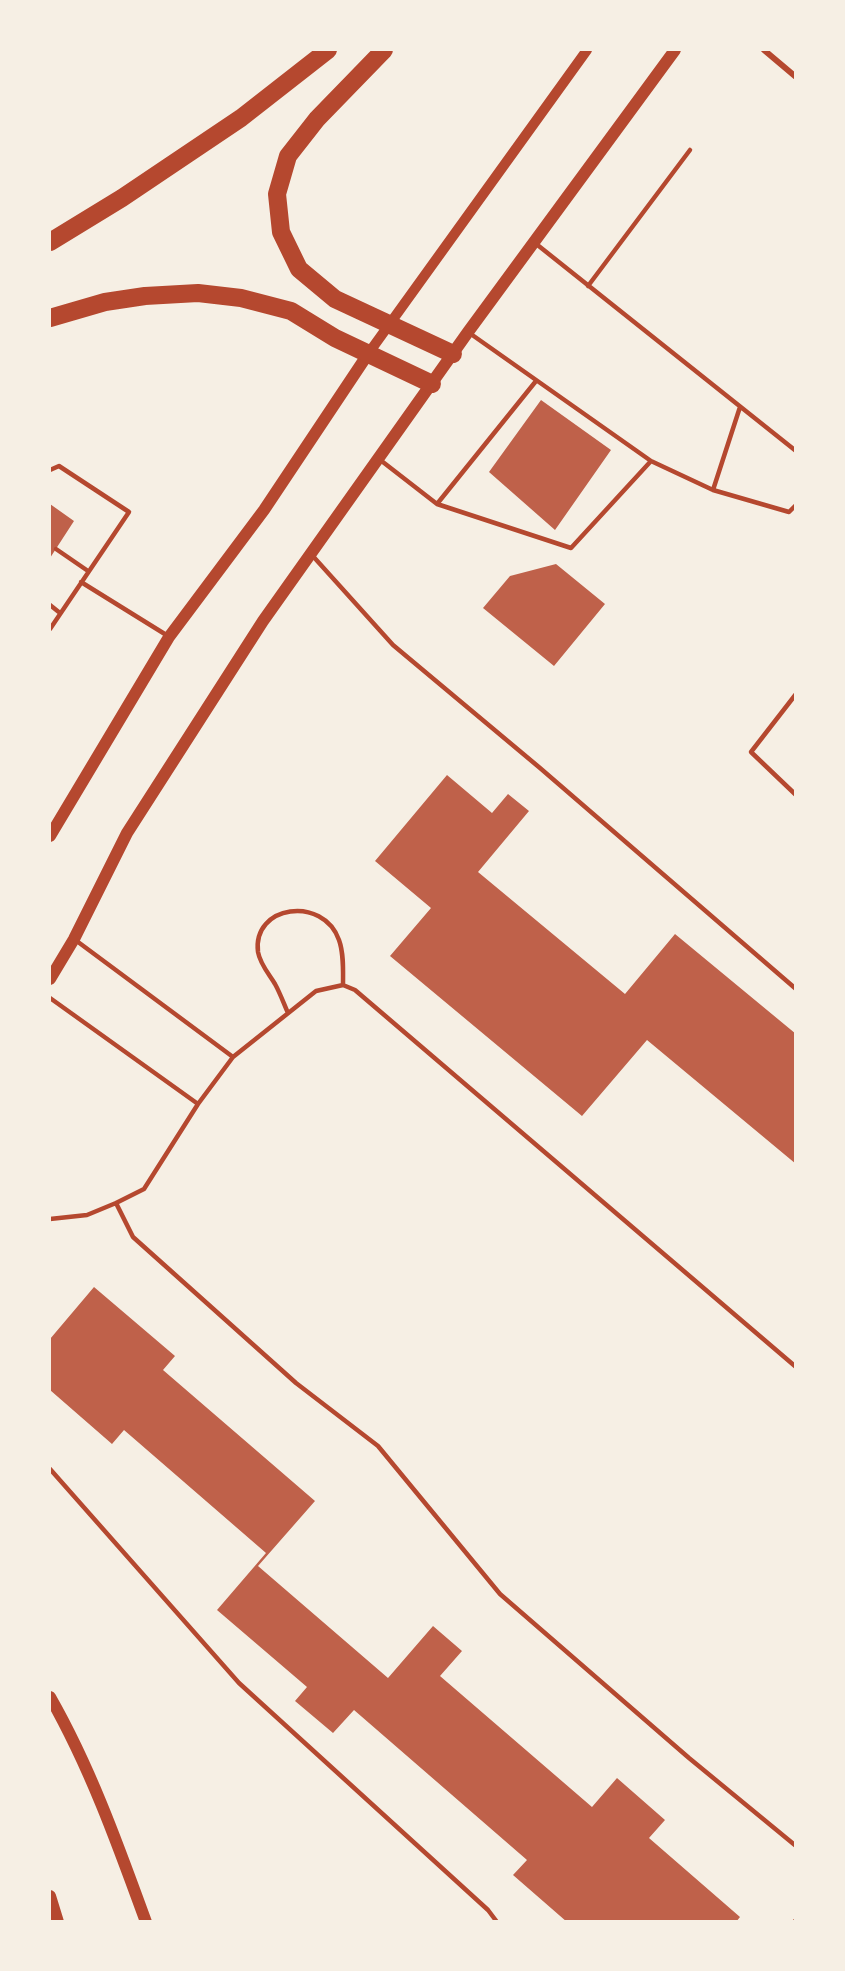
<!DOCTYPE html>
<style>
body{margin:0}
#map{position:relative;width:845px;height:1971px;overflow:hidden;background:#f6efe4;font-family:Lora,serif}
canvas{display:block}
.frame{position:absolute;inset:0;border:51px solid #f6efe4;pointer-events:none}
</style>
<div id="map">
<canvas width="845" height="1971"></canvas>
<div class="frame"></div>
</div>
<script>
const g = document.querySelector('canvas').getContext('2d');
g.lineJoin = 'round';
function fill(path, color) { g.fillStyle = color; g.fill(path, 'evenodd'); }
function strokePath(path, color, width, dash) { g.strokeStyle = color; g.lineWidth = width; g.lineCap = dash ? 'butt' : 'round'; g.setLineDash(dash || []); g.stroke(path); }
fill(new Path2D(`
 M541,400L611,450L555,530L489,472Z
 M50,504L74,521L50,558Z
 M556,564L605,604L554,666L483,608L510,576Z
 M447,775L492,813L508,794L529,811L478,872L625,994L675,934L796,1034V1164L647,1040L582,1116L390,956L431,908L375,861Z
 M94,1287L175,1356L163,1370L315,1501L258,1566L388,1678L433,1626L462,1651L440,1676L592,1807L617,1778L665,1820L649,1838L740,1917L736,1922H567L513,1875L527,1860L354,1710L333,1733L295,1701L307,1687L217,1610L266,1553L124,1430L112,1444L50,1390V1339Z`), '#bf614a');
strokePath(new Path2D(`
 M535,243L796,451
 M588,286L690,150
 M379,459L437,504L571,548L651,461L468,332
 M651,461L713,490L789,512L796,505
 M50,470L59,466L129,512L50,629
 M713,490L740,407
 M437,504L536,381
 M56,549L88,571
 M311,554L393,645L540,768L796,989
 M81,582L168,636
 M50,605L60,613
 M796,694L751,752L796,795
 M74,939L233,1057
 M50,998L198,1104
 M288,1013C284,1004 280,993 275,984C269,974 260,964 258,952C252,905 323,895 339,940C344,954 343,971 343,985
 M116,1203L133,1237L296,1383L378,1446L500,1594L689,1758L796,1846
 M50,1219L87,1215L116,1203L144,1189L198,1104L233,1057L316,991L343,985L355,990L796,1367
 M50,1469L239,1683L488,1910L497,1922
 M794,1922L796,1920`), '#b5482f', 4.5);
strokePath(new Path2D(`
 M764,50L796,77`), '#b5482f', 6);
strokePath(new Path2D(`
 M368,354L587,50`), '#b5482f', 10);
strokePath(new Path2D(`
 M50,836L169,637L264,510L368,354
 M50,979L74,939L127,833L263,621L468,332L675,50
 M50,1697C90,1767 118,1845 146,1922
 M50,1896L58,1922`), '#b5482f', 12);
strokePath(new Path2D(`
 M384,50L317,119L288,156L277,194L281,232L299,269L335,299L453,354
 M50,242L122,198L241,118L328,50
 M50,318L105,302L145,296L198,293L241,298L291,311L335,338L432,384`), '#b5482f', 18);
</script>
